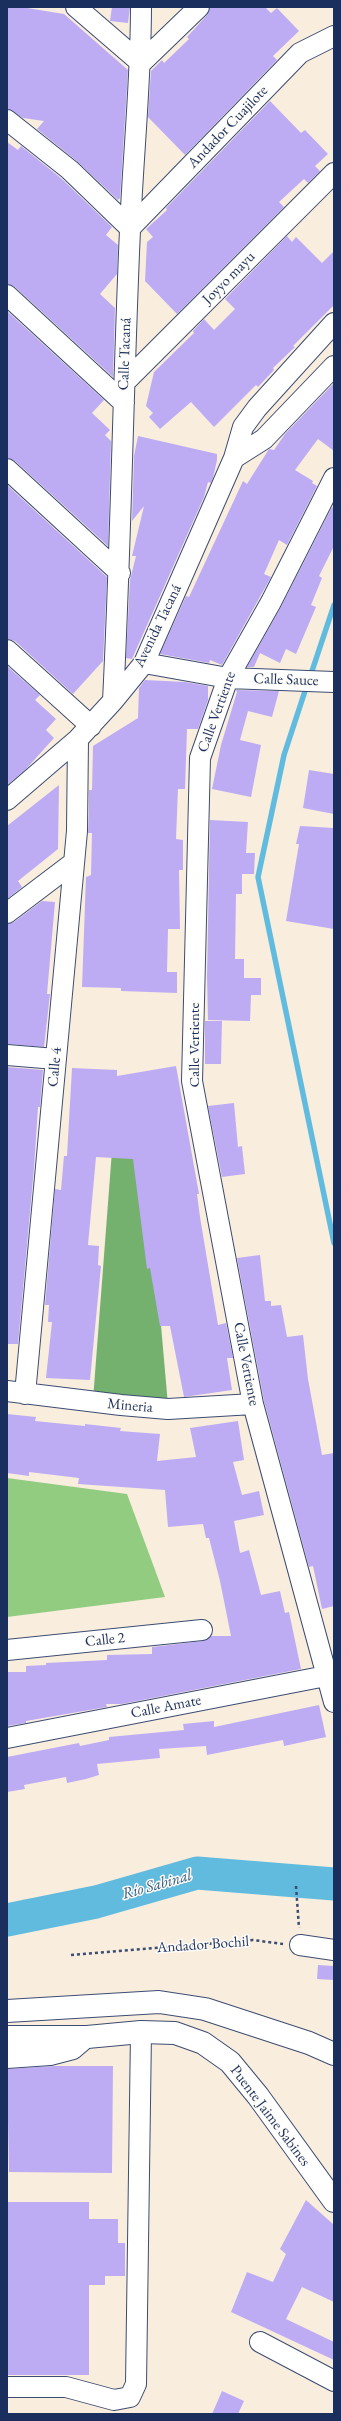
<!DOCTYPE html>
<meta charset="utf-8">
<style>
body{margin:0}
#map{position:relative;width:341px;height:2421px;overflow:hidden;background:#f9edde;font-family:"EB Garamond",serif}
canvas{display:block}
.frame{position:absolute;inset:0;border:8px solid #1b2f5e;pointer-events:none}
</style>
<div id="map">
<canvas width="341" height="2421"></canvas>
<div class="frame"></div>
</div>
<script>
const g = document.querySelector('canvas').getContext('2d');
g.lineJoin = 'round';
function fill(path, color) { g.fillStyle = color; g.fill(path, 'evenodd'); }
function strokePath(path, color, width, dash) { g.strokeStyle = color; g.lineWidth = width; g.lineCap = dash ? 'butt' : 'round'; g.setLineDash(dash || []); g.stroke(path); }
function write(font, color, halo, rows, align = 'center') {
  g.font = font + ' "EB Garamond",serif'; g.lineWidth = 3; g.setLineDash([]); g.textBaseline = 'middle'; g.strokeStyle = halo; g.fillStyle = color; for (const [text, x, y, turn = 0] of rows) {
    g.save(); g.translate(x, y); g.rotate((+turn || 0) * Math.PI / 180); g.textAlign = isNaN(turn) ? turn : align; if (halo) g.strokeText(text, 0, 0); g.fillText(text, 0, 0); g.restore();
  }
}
fill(new Path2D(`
 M7,1478L127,1494L165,1597L7,1617Z`), '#91cc80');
fill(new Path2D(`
 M117,1085L140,1087L168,1405L93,1400Z`), '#74b06e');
strokePath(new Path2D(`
 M310,677L334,605
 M307,685L284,755L258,877L334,1243`), '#60bbde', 5.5);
strokePath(new Path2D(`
 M7,1920L96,1902L197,1873L334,1884`), '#60bbde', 33);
fill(new Path2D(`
 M7,7H21L64,14L128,70L120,198L118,200L78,162L37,129L44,121L23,118L7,109Z
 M112,7H130L128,23L110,21Z
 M210,7H265L271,13L277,8L299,31L273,56L277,60L185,155L148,117L151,71L162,60L164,63L189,39L187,37L207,15Z
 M270,101L301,133L305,130L328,154L315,166L320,171L308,183L304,179L279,202L284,207L177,314L145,281L147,242L153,237L146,229L167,210L166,208Z
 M7,142L18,150L21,146L62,179L112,227L106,235L118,245L117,274L100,294L115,308L113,377L15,287L7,284Z
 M287,236L292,242L296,237L322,263L334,251V305L293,346L295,347L273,368L274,370L258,387L256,385L214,427L191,402L160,429L149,417L153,413L146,406L154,372L194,333L193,331L204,319L214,330L235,309L225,299Z
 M7,311L104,400L92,413L110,430L105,435L111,441L108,546L15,461L7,458Z
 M334,383V451L318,439L295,470L313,481L312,483L317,486L287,545L279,540L264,574L271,577L222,665L210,660L209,663L160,654L186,596L189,597L243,481L247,484L269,449L274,450L285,434Z
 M138,436L217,454V460L213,478L211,483L208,482L204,497L132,659L126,658L130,580L136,556H132L144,506L132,521L134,456Z
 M7,485L107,577L103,661L73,694L15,641L7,639Z
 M332,507L334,508V546L319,576L322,578L311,605L316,607L296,654L286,649L280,663L260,653L254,667H247L281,607Z
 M7,666L40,695L35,700L56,719L46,730L54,738L26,769L7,785Z
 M145,680L185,682L208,686V700L198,729H187L185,789H178L176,839L183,840V870H179L180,929H168L167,972H177V993L121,991V988L82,987L86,877L91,875L92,833H88L89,813V790H92L93,746L138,718L139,688Z
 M236,690L279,691L272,717L248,711L240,740L261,745L251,797L212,789L221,745L237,692Z
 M309,770L334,774V814L303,808Z
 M59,785L58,849L18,881L22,887L7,899V826Z
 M210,820L248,822L246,853H255L254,874H242V894H236L235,959H244V978H261V995H251L250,1021L208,1020L207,976Z
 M300,826L334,828V929L286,921L299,844H296Z
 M42,901L55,902L47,994H50L44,1047L7,1044V924L14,922Z
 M205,1021H222L221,1064H205Z
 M176,1066L199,1194H197L200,1217L218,1325L226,1323L233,1358H227L232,1390L184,1397L170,1326H160L150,1268L147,1269L133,1159L96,1157L88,1245L99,1246L98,1265L101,1266L90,1380L46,1378L52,1322H48L49,1305H45L55,1189L61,1190L64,1156H67L72,1068L117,1070V1076Z
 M7,1067L43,1070L40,1107H38L34,1168L18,1344H7Z
 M234,1103L238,1147L242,1146L245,1174L222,1177L208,1106Z
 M260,1255L265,1301H271V1306L281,1305L287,1337L303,1335L308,1379L322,1455L334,1453V1606L322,1609L313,1566L309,1567L264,1401L237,1258Z
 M7,1414L36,1417L35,1421L85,1426V1424L121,1428L120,1431L160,1434L157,1461L196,1457L190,1428L238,1421L244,1460L233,1462L242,1495L259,1491L264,1515L234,1521L240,1553L249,1550L261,1595L280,1591L285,1613L289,1612L301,1669L122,1704H106L107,1707L26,1721V1723L7,1726V1672H26V1666L46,1665V1663L107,1660V1655L152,1654V1647L203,1641L211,1636H231L220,1581L209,1538H206L203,1524L168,1527L165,1490L78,1484L79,1478L29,1472V1476L7,1473Z
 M319,1705L326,1737L284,1746L283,1740L207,1755L206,1746L159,1749L160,1758L97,1764L99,1775L86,1779L67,1783L66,1777L24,1785L25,1789L7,1792V1757L79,1743L80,1746L109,1740V1737L184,1730L183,1724L214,1721V1727Z
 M318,1965L334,1966V1980L317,1979Z
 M54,2066H113L112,2173L9,2172L7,2069Z
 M306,2200L334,2225V2302L302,2287L286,2319L334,2342V2360L231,2312L247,2272L273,2282L286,2254L280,2249Z
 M7,2202H89V2219H118V2243H125V2276H105V2285H89V2375H7Z
 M222,2391L244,2401L238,2414H212Z`), '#bdacf4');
const minor = new Path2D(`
 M76,7L141,63L199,7
 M7,120L70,170L130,228L300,53L334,36
 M7,295L124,403
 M125,382L334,173
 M234,458L264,439L334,366
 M7,469L120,573
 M334,478L271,602L228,678L200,758L192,1081L253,1404L334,1702
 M7,650L91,726
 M144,663L228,678L334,682
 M113,701C121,544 123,387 130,230C133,156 141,82 141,7
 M7,800L78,739L113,701L144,663L234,458L243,427L257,408L334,323
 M7,913L73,863
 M7,1055L56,1059
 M7,1391L121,1405L168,1409L253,1404
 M25,1394L77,831L78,739
 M7,1650L202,1630
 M7,1738L326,1676
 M300,1945L334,1950
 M7,2058L50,2055L73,2049L87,2037
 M260,2342L334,2381
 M7,2387H66L114,2400L130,2397L136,2384L141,2032`);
const major = new Path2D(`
 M7,2011L159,2002L205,2009L309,2043L334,2054
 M7,2037H87L141,2032L175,2033L203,2043L230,2062L258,2096L334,2201`);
strokePath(minor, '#3c4c71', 22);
strokePath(major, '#3c4c71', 24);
strokePath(new Path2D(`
 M296,1886L299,1928
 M71,1955L253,1940L283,1944`), '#3c4c71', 2.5, [3, 3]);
strokePath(minor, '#fff', 20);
strokePath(major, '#fff', 22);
write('15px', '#1b2f5e', '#fdfcf7', [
 ["Andador Cuajilote",228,127,-46],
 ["Joyyo mayu",229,278,-45],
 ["Calle Tacaná",125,354,-88],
 ["Avenida Tacaná",158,626,-64],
 ["Calle Sauce",286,680,2],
 ["Calle Vertiente",217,712,-70],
 ["Calle Vertiente",195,1045,-90],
 ["Calle 4",55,1067,-85],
 ["Calle Vertiente",246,1364,79],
 ["Mineria",130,1406,5],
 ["Calle 2",105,1640,-6],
 ["Calle Amate",166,1707,-11],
 ["Andador Bochil",203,1945,-4],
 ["Puente Jaime Sabines",270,2116,53]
]);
write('italic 16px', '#305984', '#fdfcf7', [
 ["Río Sabinal",157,1885,-16]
]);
</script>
